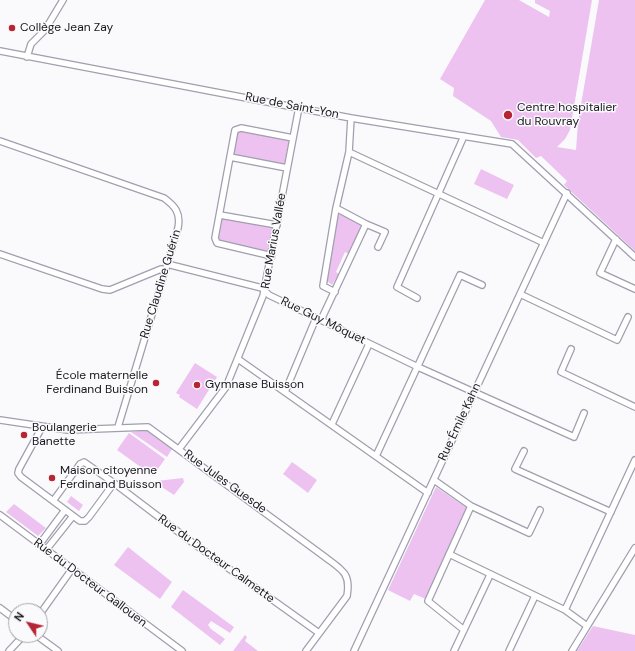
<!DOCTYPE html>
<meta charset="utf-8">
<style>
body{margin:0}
#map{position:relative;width:635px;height:651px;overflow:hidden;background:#fafafd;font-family:"DM Sans",sans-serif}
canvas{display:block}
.north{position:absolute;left:8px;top:603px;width:40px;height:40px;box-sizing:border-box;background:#fafafd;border:1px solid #9f9fa3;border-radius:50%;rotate:305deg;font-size:11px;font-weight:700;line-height:16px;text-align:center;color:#17171d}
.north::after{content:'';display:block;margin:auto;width:14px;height:18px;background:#b72535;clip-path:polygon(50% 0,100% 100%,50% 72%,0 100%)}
</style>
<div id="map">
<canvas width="635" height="651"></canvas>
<div class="north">N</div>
</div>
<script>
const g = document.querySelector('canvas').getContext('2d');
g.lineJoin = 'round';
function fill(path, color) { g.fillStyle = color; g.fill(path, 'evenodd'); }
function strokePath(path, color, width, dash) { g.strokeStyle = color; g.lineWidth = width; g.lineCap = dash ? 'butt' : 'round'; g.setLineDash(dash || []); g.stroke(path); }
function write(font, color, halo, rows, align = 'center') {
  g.font = font + ' "DM Sans",sans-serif'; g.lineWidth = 3; g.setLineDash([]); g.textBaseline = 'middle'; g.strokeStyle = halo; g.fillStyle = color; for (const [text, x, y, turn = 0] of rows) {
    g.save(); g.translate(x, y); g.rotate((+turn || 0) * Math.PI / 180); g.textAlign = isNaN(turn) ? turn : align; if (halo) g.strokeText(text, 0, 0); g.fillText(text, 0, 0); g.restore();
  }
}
fill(new Path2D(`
 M485,0H519L549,17L550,11L535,3V0H592L570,130L565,139L557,147L576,150L578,122L599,0H635V251L564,185L567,181L541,156L536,158L518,140L501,137L491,121L453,96L454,88L440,79Z
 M239,130L289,140L284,166L232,155Z
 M481,169L514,185L507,199L474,184Z
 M340,214L360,224L361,227L349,254L345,252L336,272L339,274L332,285L327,281L338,216Z
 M222,217L273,227L268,253L219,241L217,238Z
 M195,363L217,377L197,409L179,397L180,395L176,393Z
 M147,430L172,449L167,457L131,432Z
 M129,433L165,459L153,476L117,450Z
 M292,462L317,480L308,493L283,474Z
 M183,478L184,482L174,495L157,484V481Z
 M436,487L467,508L426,599L414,594L410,601L388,590Z
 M71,496L83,505L79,511L67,502Z
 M14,504L46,528L38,536L6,512Z
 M128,547L172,582L160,599L114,565Z
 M183,590L234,627L230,633L211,621L208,625L211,629L225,639L220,645L171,607Z
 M593,626L635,635V651H577Z
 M245,635L247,637L245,641L258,651H233Z`), '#edc2f0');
const street = new Path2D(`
 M0,51L351,118L512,144L635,257
 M27,57L31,44L45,30L63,0
 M0,141L164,198C175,206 181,213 178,228L118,427
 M349,152L544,243
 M230,157L287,168
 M220,215L277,225
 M366,224L385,232L378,247
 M616,239L600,273L635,289
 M0,254L102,289L110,290L161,269L165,270
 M272,256L217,243L215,238L235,130L241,128L293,138
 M167,264L262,288L269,295L418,367L574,437L584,413
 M335,292L323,286L336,208L349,152L351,118
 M520,294L617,340L628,317
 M417,298L397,287L464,136
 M321,320L366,224L336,208
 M571,349L561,372L635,407
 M238,359L428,493
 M285,392L316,318
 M0,420L68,430L148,427L325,557C342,570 351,573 347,596L306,651
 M332,424L369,344
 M42,427L19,469L18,473L21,477L80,521H85L89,517L114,483L84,462L80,464L53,501
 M179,449L226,387L263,296L299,107
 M524,451L515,469L611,512
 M376,456L460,275L482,285
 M434,480L471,506L529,533L540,510
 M114,483L193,543L319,633
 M0,515L182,651
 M39,545L65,510
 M46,550L73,516
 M449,554L565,610L587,626
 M0,608L16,620
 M565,610L635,460
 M40,614L72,569
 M464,630L428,601L471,506
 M36,635L58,651
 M9,651L24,635
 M354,651L567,193
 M454,651L490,575
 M509,651L535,596
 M572,651L635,548`);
strokePath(street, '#9f9faf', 8);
strokePath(street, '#fff', 5.5);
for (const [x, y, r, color] of [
 [12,28,4,"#b72535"],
 [508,115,5,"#b72535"],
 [156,383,4,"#b72535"],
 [197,385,4,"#b72535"],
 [24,435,4,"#b72535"],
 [52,478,4,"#b72535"]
]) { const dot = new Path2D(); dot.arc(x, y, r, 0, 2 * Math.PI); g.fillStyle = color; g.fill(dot); strokePath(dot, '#fafafd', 1.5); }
write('12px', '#17171d', '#fafafd', [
 ["Collège Jean Zay",20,28],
 ["Centre hospitalier",517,108],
 ["du Rouvray",517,122],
 ["École maternelle",148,376,"right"],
 ["Ferdinand Buisson",148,390,"right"],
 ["Gymnase Buisson",205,385],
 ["Boulangerie",32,428],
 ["Banette",32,442],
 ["Maison citoyenne",60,471],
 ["Ferdinand Buisson",60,485]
], 'left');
write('12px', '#17171d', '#fafafd', [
 ["Rue de Saint-Yon",292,106,11],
 ["Rue Marius Vallée",274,241,-80],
 ["Rue Claudine Guérin",161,284,-73],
 ["Rue Guy Môquet",323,321,26],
 ["Rue Émile Kahn",460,422,-65],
 ["Rue Jules Guesde",225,482,36],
 ["Rue du Docteur Calmette",216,559,36],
 ["Rue du Docteur Gallouen",90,583,37]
]);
</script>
